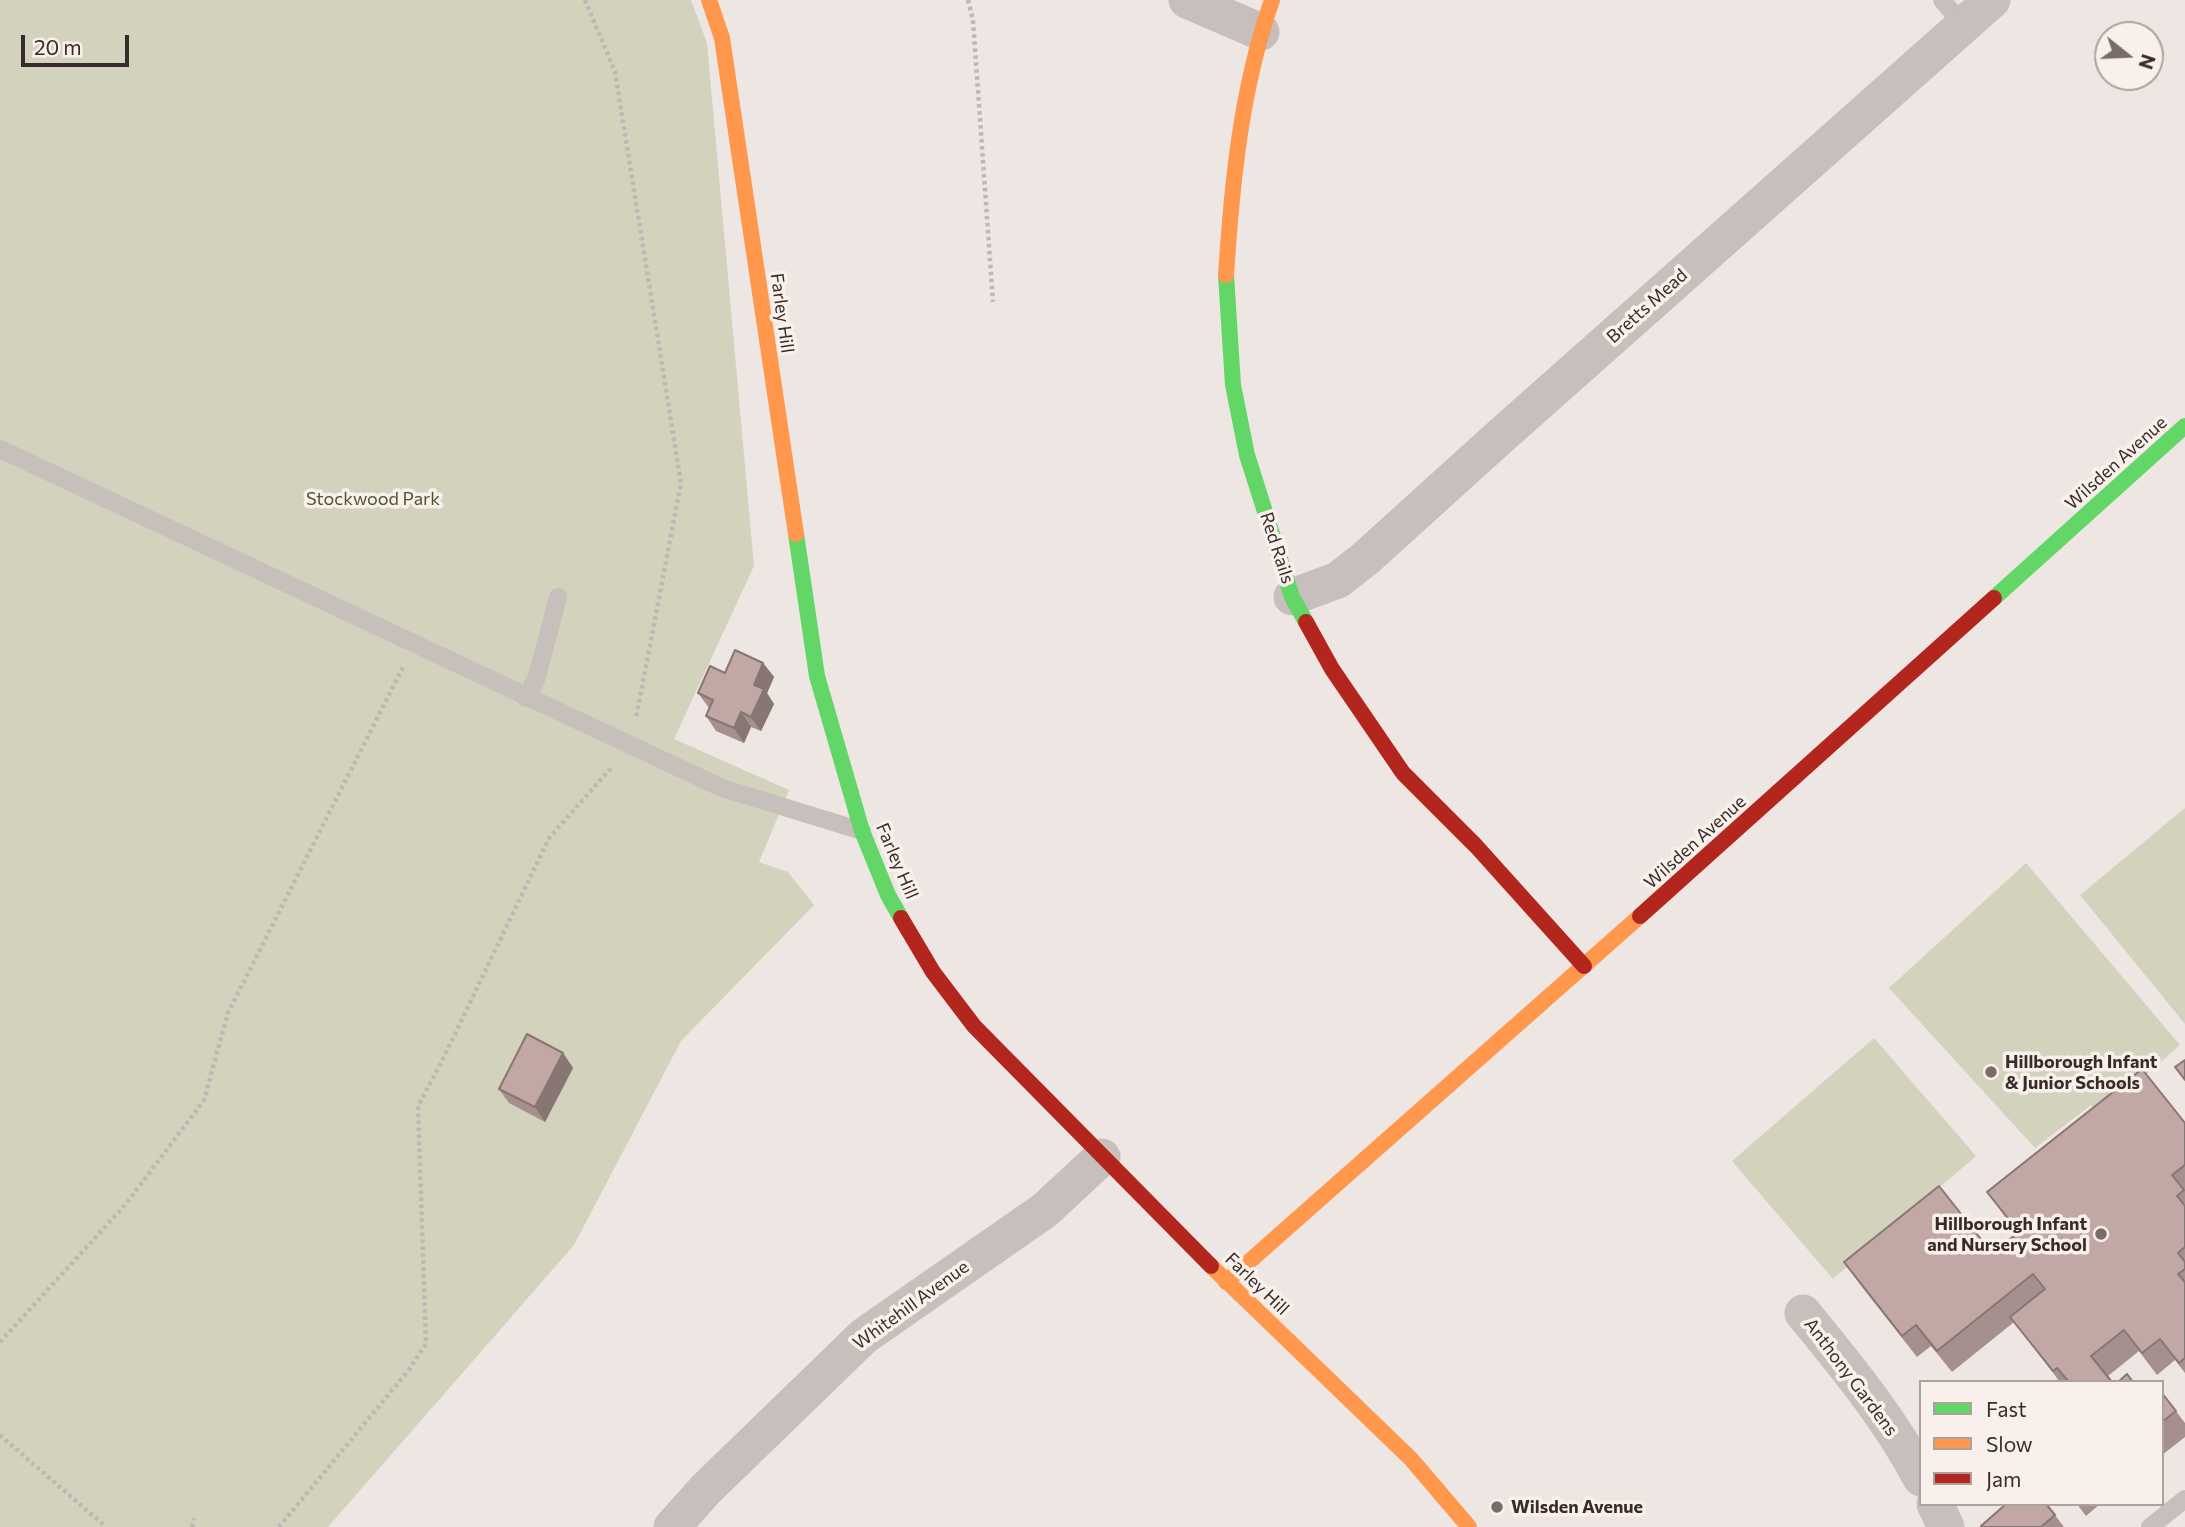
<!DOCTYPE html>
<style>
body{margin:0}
#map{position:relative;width:2185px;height:1527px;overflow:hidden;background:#eee6e2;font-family:Commissioner,sans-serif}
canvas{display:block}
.legend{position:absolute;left:1919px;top:1380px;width:245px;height:126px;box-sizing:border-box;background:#f9f0eb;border:2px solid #aca19d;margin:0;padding:9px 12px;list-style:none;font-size:21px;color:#382b29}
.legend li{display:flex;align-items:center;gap:14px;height:35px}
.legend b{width:35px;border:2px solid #aca19d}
.north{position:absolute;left:2094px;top:21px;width:70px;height:70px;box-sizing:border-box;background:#f9f0eb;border:2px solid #aca19d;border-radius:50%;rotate:108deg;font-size:19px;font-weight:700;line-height:28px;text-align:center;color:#382b29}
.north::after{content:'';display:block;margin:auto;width:24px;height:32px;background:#786c6a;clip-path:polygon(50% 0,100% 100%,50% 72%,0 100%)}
.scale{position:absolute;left:21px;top:35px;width:108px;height:32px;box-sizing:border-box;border:4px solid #382b29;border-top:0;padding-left:9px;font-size:21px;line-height:24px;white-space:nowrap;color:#382b29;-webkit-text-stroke:5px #f9f0eb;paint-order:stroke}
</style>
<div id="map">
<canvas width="2185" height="1527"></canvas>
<ul class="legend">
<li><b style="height:9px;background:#63d668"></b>Fast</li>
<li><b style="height:9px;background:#ff974d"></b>Slow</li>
<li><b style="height:9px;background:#b3261e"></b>Jam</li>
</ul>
<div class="north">N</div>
<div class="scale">20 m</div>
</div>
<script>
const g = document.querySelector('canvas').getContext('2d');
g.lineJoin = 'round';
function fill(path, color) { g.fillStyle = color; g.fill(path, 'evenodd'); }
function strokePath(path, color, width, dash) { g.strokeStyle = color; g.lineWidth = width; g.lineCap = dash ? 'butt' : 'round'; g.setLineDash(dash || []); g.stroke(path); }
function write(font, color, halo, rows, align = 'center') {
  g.font = font + ' Commissioner,sans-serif'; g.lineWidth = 7; g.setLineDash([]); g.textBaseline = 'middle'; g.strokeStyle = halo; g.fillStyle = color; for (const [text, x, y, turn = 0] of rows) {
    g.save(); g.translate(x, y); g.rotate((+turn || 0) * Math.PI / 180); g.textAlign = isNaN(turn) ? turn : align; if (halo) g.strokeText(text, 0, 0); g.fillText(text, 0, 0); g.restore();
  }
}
fill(new Path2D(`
 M0,0H691L707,43L754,566L674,739L789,790L759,862L788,872L814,905L681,1041L574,1245L328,1527H0Z
 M2185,808V1024L2080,895Z
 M2026,863L2180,1045L2102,1114L2091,1105L2035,1148L1889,988Z
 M1874,1038L1976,1156L1833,1279L1732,1161Z`), '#d2d2bd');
strokePath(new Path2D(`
 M585,0L615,72L681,483L636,718
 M968,0L973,20L993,302
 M0,1342L126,1204L204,1100L228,1013L403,667
 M0,1435L106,1527
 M192,1527L194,1518
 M279,1527L408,1371L426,1344L418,1106L442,1061L549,838L613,766`), '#bfb7b4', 4.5, [3.5, 3.5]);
strokePath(new Path2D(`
 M1942,0L1964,26
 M0,449L722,788L862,831
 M526,698L537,677L558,597
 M2150,1527L2185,1499`), '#c7bfbb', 18);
strokePath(new Path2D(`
 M1187,0L1261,32
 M1292,597L1338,580L1366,558L1493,443L1992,0
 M1803,1313C1846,1366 1889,1417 1921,1478
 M1935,1504L1946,1527
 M672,1527L706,1489L864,1336L1045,1210L1102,1157`), '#c7bfbb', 37);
strokePath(new Path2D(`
 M1226,275L1233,385L1247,455L1292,597L1306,622
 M796,534L817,676L862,831L888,895L901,918
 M1994,598L2185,426`), '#63d668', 16);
strokePath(new Path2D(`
 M709,0L722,38L796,534
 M1226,275C1232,182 1241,89 1272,0
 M1211,1266L1411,1459L1469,1527
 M1226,1282L1640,916`), '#ff974d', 16);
strokePath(new Path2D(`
 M1306,622L1332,669L1403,773L1476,846L1584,966
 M1640,916L1994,598
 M901,918L933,972L974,1026L1211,1266`), '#b3261e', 16);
fill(new Path2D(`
 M763,663L774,677L767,693L774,704L761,731L751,727L744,743L716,731L706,716L709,708L698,693L725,673Z
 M563,1053L573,1068L545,1122L509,1103L499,1089Z
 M2185,1123V1373L2175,1360L2157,1375L2139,1351L2108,1376L2112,1382H2060L2014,1322L1952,1372L1931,1346L1917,1357L1859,1283L1844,1262L1992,1253L2017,1233L1987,1192Z
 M2162,1393L2185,1423V1437L2162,1455Z
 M2077,1504H2100L2086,1516Z
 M2055,1515L2064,1527H1982Z`), '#a6908d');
fill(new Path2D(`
 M763,663L774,677L767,693L774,704L761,731L751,717L754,685Z
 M741,712L751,727L744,743L734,728Z
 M563,1053L573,1068L545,1122L535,1107Z`), '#877673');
const building = new Path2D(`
 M735,650L763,663L754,685L764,689L751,717L741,712L734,728L706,716L713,700L698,693L710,666L725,673Z
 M527,1034L563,1053L535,1107L499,1089Z
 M2185,1060V1080L2175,1067Z
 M2142,1069L2185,1123V1165L2172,1175L2184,1190L2177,1196L2185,1206V1247L2178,1253L2185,1262V1269L2178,1274L2185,1282V1358L2179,1363L2160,1339L2142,1353L2124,1330L2091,1356L2112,1382H2069L2057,1368L2053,1371L2010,1317L2045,1289L2033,1274L1937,1351L1916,1325L1902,1336L1844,1262L1939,1186L1992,1253L2019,1232L1987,1192Z
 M2127,1374L2133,1382H2118Z
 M2162,1393L2176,1411L2162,1422Z
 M2006,1504H2046L2055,1515L2041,1527H1982L1981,1526Z`);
fill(building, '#c1a8a4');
strokePath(building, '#877673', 2);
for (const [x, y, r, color] of [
 [1991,1072,7,"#786c6a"],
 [2101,1234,7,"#786c6a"],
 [1497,1507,7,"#786c6a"]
]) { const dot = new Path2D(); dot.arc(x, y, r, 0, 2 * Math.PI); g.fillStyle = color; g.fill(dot); strokePath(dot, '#f9f0eb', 2.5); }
write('18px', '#382b29', '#f9f0eb', [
 ["Bretts Mead",1647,306,-42],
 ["Farley Hill",782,313,82],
 ["Wilsden Avenue",2116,463,-42],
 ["Red Rails",1277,548,72],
 ["Wilsden Avenue",1695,842,-42],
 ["Farley Hill",897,861,67],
 ["Farley Hill",1257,1284,44],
 ["Whitehill Avenue",911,1305,-36],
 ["Anthony Gardens",1851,1377,53]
]);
write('18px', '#4e552e', '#f9f0eb', [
 ["Stockwood Park",373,499]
]);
write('bold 18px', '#382b29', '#f9f0eb', [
 ["Hillborough Infant",2005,1062],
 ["& Junior Schools",2005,1083],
 ["Hillborough Infant",2087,1224,"right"],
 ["and Nursery School",2087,1245,"right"],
 ["Wilsden Avenue",1511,1507]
], 'left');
</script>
